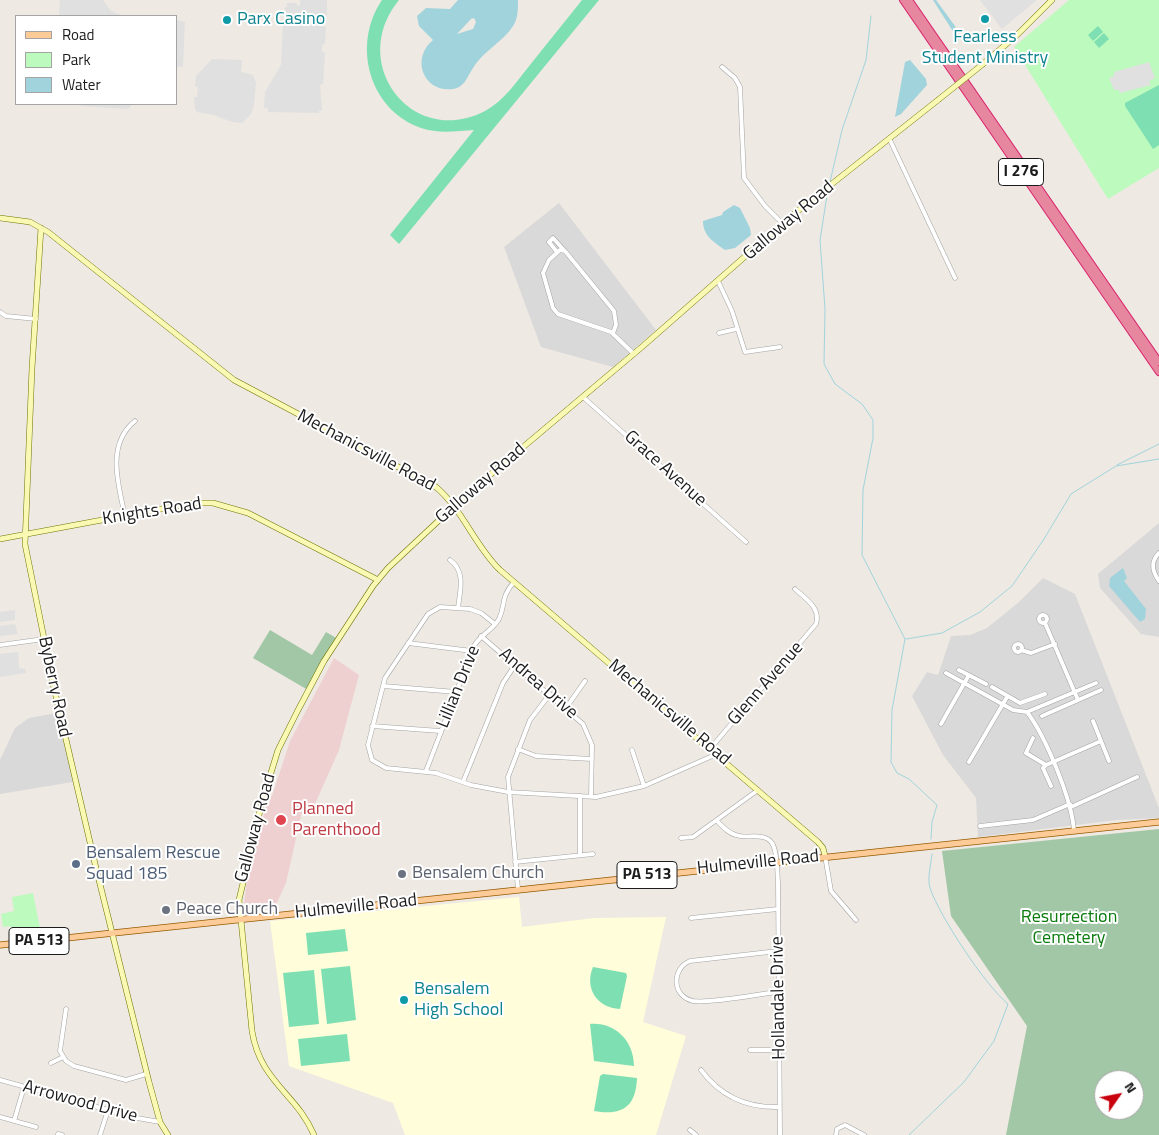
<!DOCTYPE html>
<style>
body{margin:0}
#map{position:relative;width:1159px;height:1135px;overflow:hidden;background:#eee9e2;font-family:"Titillium Web",sans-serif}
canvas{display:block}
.legend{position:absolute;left:15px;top:15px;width:162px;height:90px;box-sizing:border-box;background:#fff;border:1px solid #a4a4a4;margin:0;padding:6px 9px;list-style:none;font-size:15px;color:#1c1c1c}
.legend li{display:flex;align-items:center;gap:10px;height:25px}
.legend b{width:25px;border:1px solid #a4a4a4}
.north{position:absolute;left:1094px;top:1070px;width:50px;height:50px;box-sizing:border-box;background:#fff;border:1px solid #a4a4a4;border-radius:50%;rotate:57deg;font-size:14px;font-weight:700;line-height:20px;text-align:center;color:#1c1c1c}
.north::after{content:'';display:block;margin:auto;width:18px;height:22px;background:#c9000d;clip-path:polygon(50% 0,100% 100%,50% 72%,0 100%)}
</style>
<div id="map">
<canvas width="1159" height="1135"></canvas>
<ul class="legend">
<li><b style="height:6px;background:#fdcb98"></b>Road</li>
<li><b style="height:14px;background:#bdfabe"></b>Park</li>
<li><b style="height:14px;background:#a1d3dd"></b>Water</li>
</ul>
<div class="north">N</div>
</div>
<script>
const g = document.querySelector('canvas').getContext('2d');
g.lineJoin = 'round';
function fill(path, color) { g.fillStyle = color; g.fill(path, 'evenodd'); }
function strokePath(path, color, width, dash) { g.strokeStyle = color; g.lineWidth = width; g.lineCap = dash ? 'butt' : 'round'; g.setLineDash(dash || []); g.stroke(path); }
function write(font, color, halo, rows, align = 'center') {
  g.font = font + ' "Titillium Web",sans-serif'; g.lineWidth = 4; g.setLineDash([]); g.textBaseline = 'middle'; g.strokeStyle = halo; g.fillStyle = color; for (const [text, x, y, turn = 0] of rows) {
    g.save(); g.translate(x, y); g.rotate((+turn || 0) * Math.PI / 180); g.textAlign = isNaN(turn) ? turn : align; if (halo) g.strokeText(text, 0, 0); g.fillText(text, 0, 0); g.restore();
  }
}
fill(new Path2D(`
 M559,203L656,330L613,367L541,347L504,247Z
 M1159,523V637L1141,634L1100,588L1098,574Z
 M1043,578L1075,594L1159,808V818L1117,820L978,837L976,798L943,755L912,696L927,672L938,675L951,636L970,635L987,628L1019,602Z
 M57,713L73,782L0,794V760L15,728L29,718Z`), '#dad9d9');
fill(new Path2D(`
 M334,658L359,675L339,750L315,804L303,807L286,883L275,907L244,905L248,870L266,807L273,793L290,741Z`), '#efd0d1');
fill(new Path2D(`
 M519,897L522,927L594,918L666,917L643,1022L686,1036L656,1135H405L393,1103L289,1066L270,921Z`), '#fffdda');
fill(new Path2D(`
 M270,630L312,655L326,632L338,639L308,690L253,658Z
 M1159,829V1135H1006L1027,1026L951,916L942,851ZM1104,1080H1134V1110H1104Z`), '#a2c7a6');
fill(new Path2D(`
 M1069,0H1159V168L1108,199L1014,47Z
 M33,893L40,928C31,936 19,933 9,926L3,927L1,914L14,911L12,897Z`), '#bdfabe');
fill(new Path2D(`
 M382,0H399C347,63 412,149 485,111C504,101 516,82 530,65C547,43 565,22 582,0H599L399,244L390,235L474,130C456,131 439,134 421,128C368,109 352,44 382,0Z
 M1098,26L1103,32L1093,41L1088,35Z
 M1104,33L1109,39L1099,48L1094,42Z
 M1159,85V145L1153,149L1125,106V103Z
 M345,929L348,951L308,955L306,933Z
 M350,966L356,1020L327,1024L321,969Z
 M593,967L626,973L627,976L620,1009C597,1008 584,988 593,967Z
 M314,970L319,1024L289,1027L283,973Z
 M590,1024C615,1022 634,1041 634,1066L594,1061Z
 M347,1034L350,1061L301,1066L298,1039Z
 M603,1074L637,1078C636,1107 622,1116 594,1111L600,1076Z`), '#7edfb3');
fill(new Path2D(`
 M60,0H103L111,11L123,16H59Z
 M300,0H327V15L324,16L322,26L326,27L325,44L322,45V52L325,53L323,84L320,85L322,111L319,110V113L268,112V108H264L265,92L281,65L283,24H286L287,17H285V7H287V3H296L298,6H300Z
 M980,0H1037L1002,29Z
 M176,20L185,22L183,67L176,66Z
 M212,59L242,60L241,72L253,75L256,83L254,105L251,114L242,123L232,122L214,115L197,112L195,109L194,97H197L198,87L195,86L196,76Z
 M1149,62L1155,78L1149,81L1151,85L1120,93L1119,90H1114L1109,78L1114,76V72Z
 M81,104H132L128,109L81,106Z
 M15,610V620L0,622V612Z
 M15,624L18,634L0,636V626Z
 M18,652L19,668L25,669L26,673L0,677V654Z`), '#e0e0e0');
fill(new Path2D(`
 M458,0H518C518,9 518,19 513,26C503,42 483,51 473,68C467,77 465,87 453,89C424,93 410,59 433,40L419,26L417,16L426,8L450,9ZM474,18L476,22L473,29L457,34L471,19Z
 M933,0H936L955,26L959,41Z
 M910,60L926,79L927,85L901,114L895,117L905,62Z
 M734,205L740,208L750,228L751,235L735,248L725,250C714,242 703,236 703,221L722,215L723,212Z
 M1123,568L1127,578L1124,581L1146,609L1145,619L1140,622L1109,586L1110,578Z`), '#a1d3dd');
strokePath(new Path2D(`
 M830,182L842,130L866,60L871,16
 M828,189L820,240L825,309L824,364L835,384L862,404L873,420V438L863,490L862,555L905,639L892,710L891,762L897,773L909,779L937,805L932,822L931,839
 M1117,465L1159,444
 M906,639L942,633L980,612L1012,586L1044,539L1071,494L1116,466L1159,459
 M909,1135L964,1082L994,1041L1008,1004C985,985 940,917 930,888C927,879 931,864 932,854`), '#a1d3dd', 1);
const street = new Path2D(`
 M722,67L735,78L740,87L744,178L765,206L783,224
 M889,138L955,278
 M557,252L549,242L553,238L563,249
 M718,281L732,311L745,352L780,347
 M0,312L6,316L36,319
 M613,333L616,325L614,311L565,251L560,250L549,260L543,273L553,308L558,314L611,332L634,354
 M719,333L736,329
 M583,397L746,542
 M125,516C118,484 106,444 135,421
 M1159,553C1150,562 1152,571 1159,581
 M450,560C466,571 460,591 458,608
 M1039 619a4 4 0 1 1 8 0a4 4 0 1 1-8 0Z
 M1045,623L1078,700
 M495,624L481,613L470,609L440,607L428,614L385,678L368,745L372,760L386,768L436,773L471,785L508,792L596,797L644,786L717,754
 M481,636L583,724L592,745L591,796
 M408,643L472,651
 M1014 648a4 4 0 1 1 8 0a4 4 0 1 1-8 0Z
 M0,645L44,639
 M1021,650L1031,653L1055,644
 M959,670L986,684
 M946,673L1013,710L1027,712C1046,737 1072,800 1074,831
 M383,686L456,692
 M992,687L1020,703L1045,694
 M566,708L585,681
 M1027,712L1096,683
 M1042,716L1101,690
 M1093,721L1109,761
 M941,724L969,675
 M372,726L440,731
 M1033,738L1026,753L1046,765L1101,741
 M518,749L536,756L592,759
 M710,749L816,624C821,608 806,599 795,589
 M632,750L644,786
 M969,762L1007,697
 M1046,765L1043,768L1051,786
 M426,771L474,646C480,635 493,630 499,619C506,604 500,598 514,582
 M463,782L503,683L515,665
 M1071,807L1137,777
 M717,821C723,827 728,833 736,835C746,839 765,832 772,843C778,853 777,871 778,882L780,1135
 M980,826L1033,820L1070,804
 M681,838L693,837L758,790
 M580,855V796
 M825,856L831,891L856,920
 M515,862L593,854
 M518,889L508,777L530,720L550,694
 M691,918L778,909
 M778,951L690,961C672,968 671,996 693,1001C708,1004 759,994 778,992
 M66,1009L60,1051L66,1061L74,1066L126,1080L146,1074
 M750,1050H779
 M51,1063L63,1057
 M701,1070C721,1097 747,1108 779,1107
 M0,1080L137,1118L160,1122
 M0,1117L36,1127
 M14,1121L24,1087
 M690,1130L696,1135
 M58,1134L62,1135
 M100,1135L108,1110
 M836,1135L837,1129L845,1125L864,1135`);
const secondary = new Path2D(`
 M983,64L1018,34L1052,0
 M0,218L30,222L48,232L234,380L436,487C463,510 475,546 500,570L818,842L823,848L825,856
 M41,228L32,368L25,544L54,688L96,868L149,1082L160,1122L168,1135
 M0,539L193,503H213L248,513L378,580
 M314,1135C297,1094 260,1082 252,1031L239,900L262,802L278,750L297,712L324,661L373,586L388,568L465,496L643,346L790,217L938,100`);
const primary = new Path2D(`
 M0,945L1159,822`);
const highway = new Path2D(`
 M903,0L1159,372
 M909,0L1159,362`);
strokePath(street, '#a3a3a3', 5);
strokePath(secondary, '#6e7303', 6);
strokePath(primary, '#955a00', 7);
strokePath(highway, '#d9216c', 8);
strokePath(street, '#fff', 4);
strokePath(secondary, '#faf9b4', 5);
strokePath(primary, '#fdcb98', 5.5);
strokePath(highway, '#e7879f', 6);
const secondaryBridge = new Path2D(`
 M938,100L983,64`);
strokePath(secondaryBridge, '#6e7303', 6, []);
strokePath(secondaryBridge, '#faf9b4', 5);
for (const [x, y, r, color] of [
 [985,19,5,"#0f9aa8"],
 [227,20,5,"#0f9aa8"],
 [281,820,6,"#e0444e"],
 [76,864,5,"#5c6f8a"],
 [402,874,5,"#6b7280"],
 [166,910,5,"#6b7280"],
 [404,1000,5,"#0f9aa8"]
]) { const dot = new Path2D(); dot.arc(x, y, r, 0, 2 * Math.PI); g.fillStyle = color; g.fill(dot); strokePath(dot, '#fff', 2); }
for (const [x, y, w] of [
 [1021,172,45],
 [647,875,60],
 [39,941,60]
]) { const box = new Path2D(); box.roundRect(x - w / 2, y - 13.5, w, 27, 4); g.fillStyle = '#fff'; g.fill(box); strokePath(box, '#1c1c1c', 1); }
write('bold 16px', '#1c1c1c', null, [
 ["I 276",1021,172],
 ["PA 513",647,875],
 ["PA 513",39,941]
]);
write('18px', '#0d838f', '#fff', [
 ["Parx Casino",237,20],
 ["Fearless",985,38,"center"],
 ["Student Ministry",985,59,"center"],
 ["Bensalem",414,990],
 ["High School",414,1011]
], 'left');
write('18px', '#1c1c1c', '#fff', [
 ["Galloway Road",789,221,-40],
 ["Mechanicsville Road",366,451,28],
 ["Grace Avenue",665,469,42],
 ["Galloway Road",481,484,-41],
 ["Knights Road",152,512,-9],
 ["Andrea Drive",538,684,41],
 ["Glenn Avenue",766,684,-49],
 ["Byberry Road",54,687,78],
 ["Lillian Drive",459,687,-68],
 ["Mechanicsville Road",669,713,40],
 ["Galloway Road",256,828,-75],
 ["Hulmeville Road",758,863,-6],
 ["Hulmeville Road",356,907,-6],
 ["Hollandale Drive",779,998,-91],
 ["Arrowood Drive",80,1102,15]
]);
write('18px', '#be3a42', '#fff', [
 ["Planned",292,810],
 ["Parenthood",292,831]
], 'left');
write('18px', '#4e5e75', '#fff', [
 ["Bensalem Rescue",86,854],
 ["Squad 185",86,875]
], 'left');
write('18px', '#5b616d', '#fff', [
 ["Bensalem Church",412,874],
 ["Peace Church",176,910]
], 'left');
write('18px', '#0a7b0c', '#fff', [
 ["Resurrection",1069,918],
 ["Cemetery",1069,939]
]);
</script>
